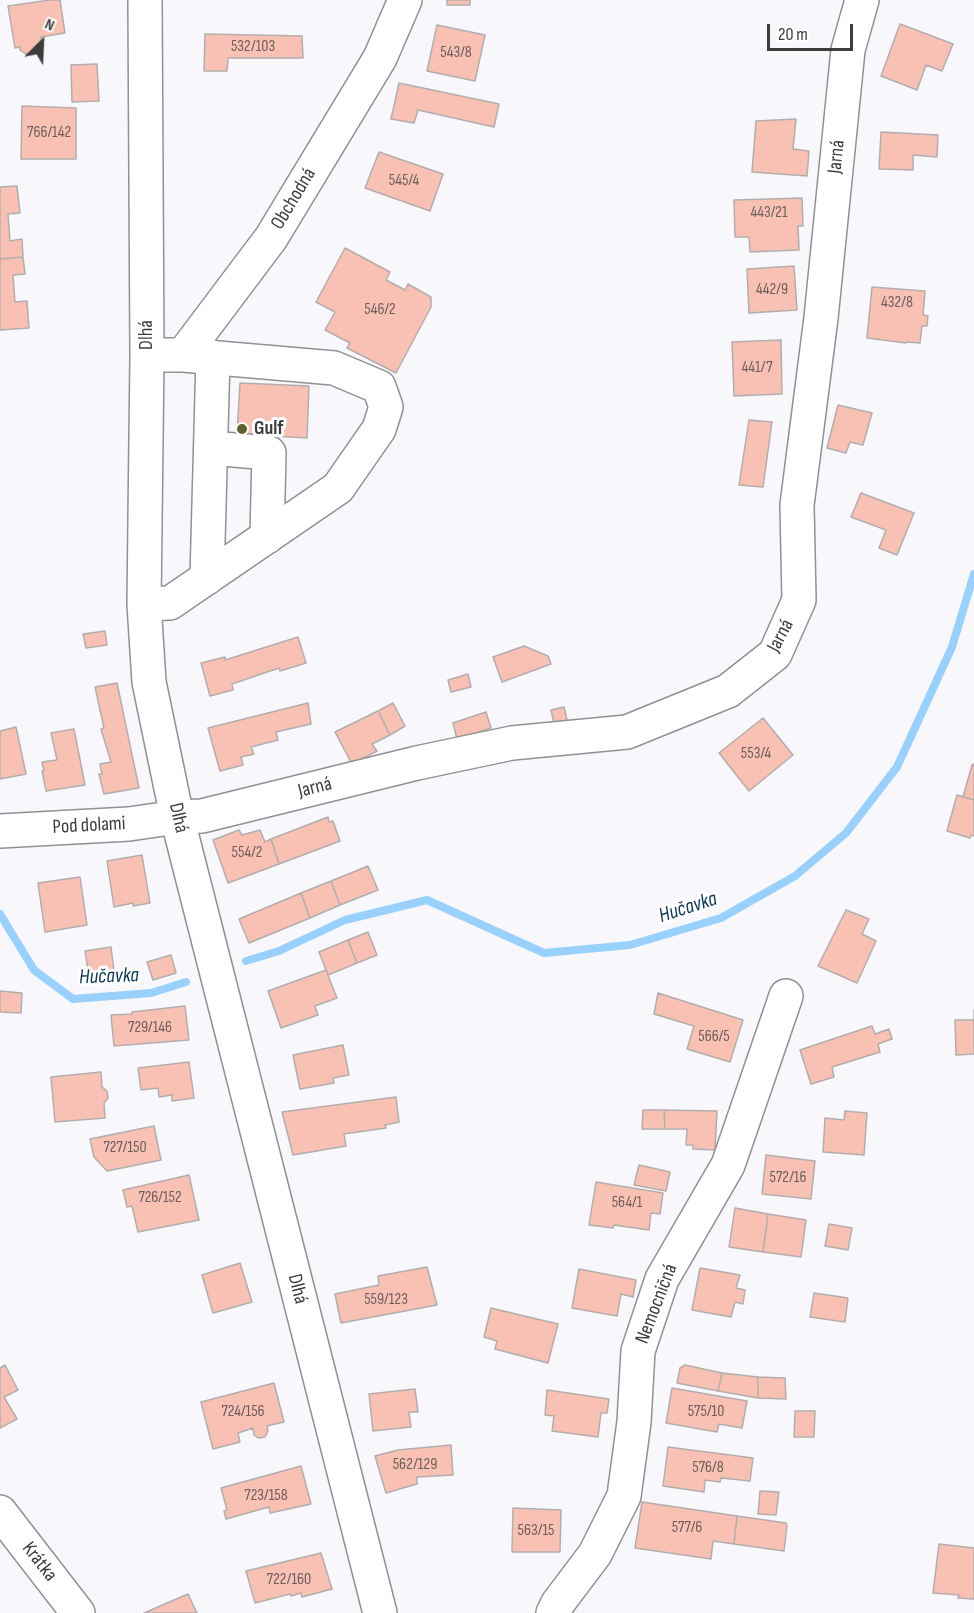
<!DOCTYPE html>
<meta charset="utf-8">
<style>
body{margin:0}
#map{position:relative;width:974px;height:1613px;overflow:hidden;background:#f8f7fb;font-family:"Sofia Sans Condensed",sans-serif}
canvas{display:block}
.north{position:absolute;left:12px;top:12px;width:60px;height:60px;-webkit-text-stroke:4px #fff;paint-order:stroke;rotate:24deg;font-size:16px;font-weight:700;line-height:24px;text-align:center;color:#3d3d3e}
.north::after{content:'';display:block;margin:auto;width:21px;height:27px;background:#3d3d3e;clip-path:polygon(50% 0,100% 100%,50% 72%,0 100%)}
.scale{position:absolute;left:767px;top:24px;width:86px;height:27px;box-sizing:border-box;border:3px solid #3d3d3e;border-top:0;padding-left:8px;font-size:18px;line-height:21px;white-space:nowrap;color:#3d3d3e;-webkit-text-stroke:4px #fff;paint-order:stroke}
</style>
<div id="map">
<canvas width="974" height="1613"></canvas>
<div class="north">N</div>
<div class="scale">20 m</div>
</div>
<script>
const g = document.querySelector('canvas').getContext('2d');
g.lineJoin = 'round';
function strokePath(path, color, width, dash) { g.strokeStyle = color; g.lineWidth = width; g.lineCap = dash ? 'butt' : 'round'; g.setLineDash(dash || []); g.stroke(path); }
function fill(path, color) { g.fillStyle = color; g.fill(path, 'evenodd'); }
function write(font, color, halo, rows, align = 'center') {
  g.font = font + ' "Sofia Sans Condensed",sans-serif'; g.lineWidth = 6; g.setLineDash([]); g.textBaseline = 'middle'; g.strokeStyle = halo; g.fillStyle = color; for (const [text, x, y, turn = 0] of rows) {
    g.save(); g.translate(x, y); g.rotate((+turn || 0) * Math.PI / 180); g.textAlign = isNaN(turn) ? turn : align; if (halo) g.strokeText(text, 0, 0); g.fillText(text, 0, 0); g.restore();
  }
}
strokePath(new Path2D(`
 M0,914L34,970L73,999L151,993L186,982
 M246,961L279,951L345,920L427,900L544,953L630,945L721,918L795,876L846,833L897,767L952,647L974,574`), '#98d1fd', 8);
const building = new Path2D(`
 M50,0H60L65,33L41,37L42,44L37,45V47L33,53L26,54L20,50V47L15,48L8,6Z
 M447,0H470V5H447Z
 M900,24L953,44L942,71L926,65L917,90L881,76Z
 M437,25L485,35L475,81L427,71Z
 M205,34L302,36L303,58H228L227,71H204Z
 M97,64L99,101L72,102L71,65Z
 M399,83L499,104L494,127L418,110L414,123L391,119Z
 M22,106L76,108V159H21Z
 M796,119L793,149L809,151L807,176L752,172L756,121Z
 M881,132L938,135L937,157L913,155V170L879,169Z
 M379,152L443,174L430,211L365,188Z
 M17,186L20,213L8,214L10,241L22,239L23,257L0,259V187Z
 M802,198L803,226H798L799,250L750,252L749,237H735L734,200Z
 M345,248L390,272L386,280L405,290L408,284L431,297V307L396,373L347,348L350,343L325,330L335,312L316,302Z
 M23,257L25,274L13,275L15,302L27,301L29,328L0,330V259Z
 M794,266L797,310L749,313L747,269Z
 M872,287L925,291L923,315L928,316L927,326H922L920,343L906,342V343L867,338Z
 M781,340L782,394L734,396L732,342Z
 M240,383L309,386L307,438L237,434Z
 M838,405L872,413L863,445L850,442L846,453L827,448Z
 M749,420L772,422L763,487L739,485Z
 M861,493L914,513L897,555L879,548L886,530L851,517Z
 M105,631L107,645L86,648L83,634Z
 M298,637L306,663L280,671L279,668L232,684L233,690L210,696L201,663L225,657V660Z
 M524,646L548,656L551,664L502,682L493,657Z
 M468,674L471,687L451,692L448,680Z
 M117,683L139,788L104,794L99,774H102L100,764L111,762L101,729L104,728L95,687Z
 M308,703L311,724L276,732L278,740L251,747L254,754L241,757L243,765L220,771L208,728Z
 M393,703L405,726L390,735L378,711Z
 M564,707L570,733L557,736L551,710Z
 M378,711L390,735L372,744L377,751L352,764L335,732Z
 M486,712L491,728L457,739L453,723Z
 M763,718L793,755L749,791L719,753Z
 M16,727L26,774L0,779V731Z
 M74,729L85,785L46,791L42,771H44L42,762L57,760L51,733Z
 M974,764V800L963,797L972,765Z
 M957,795L974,800V836L971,835L970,838L947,831Z
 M328,817L329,822L333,821L340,841L279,864L271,839Z
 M239,830L242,835L260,830L265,842L271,839L279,864L228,883L213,840Z
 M142,855L150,903L133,906V903L114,907L107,861Z
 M368,866L378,890L340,905L331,881Z
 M80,877L87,925L45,932L38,883Z
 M331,881L340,905L310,918L301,893Z
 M301,893L310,918L249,943L239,919Z
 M846,910L869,919L862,934L876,941L857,983L818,966Z
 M368,932L377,955L357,963L348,940Z
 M348,940L357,963L328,975L319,952Z
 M111,947L115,979L90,983L85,951Z
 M171,955L176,973L153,980L147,962Z
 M326,970L337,998L315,1006L318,1015L281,1028L268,991Z
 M0,991L22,993L21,1013L0,1012Z
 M658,993L743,1020L730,1062L687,1049L694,1026L654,1014Z
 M185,1006L189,1040L114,1046L111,1015L132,1014V1012Z
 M974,1010V1054L956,1055L955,1020H974Z
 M872,1026L875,1034L889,1029L892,1039L878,1044L880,1052L832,1067L834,1077L811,1084L800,1050Z
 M343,1045L349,1075L333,1078L334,1083L300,1089L293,1055Z
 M189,1062L194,1098L172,1101V1095L159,1097L158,1088L141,1090L138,1068Z
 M101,1072L102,1087L107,1091L108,1098L104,1103L105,1118L55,1122L51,1077Z
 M396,1097L399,1122L385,1125L386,1128L344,1134L346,1146L293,1155L282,1112Z
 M643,1110H664L665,1129H642Z
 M664,1110L717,1111L715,1150L693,1149V1145H686L687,1129H665Z
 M845,1111L867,1113L864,1155L823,1152L825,1118L844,1120Z
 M154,1126L161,1160L107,1171L94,1157L90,1139Z
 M766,1155L815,1161L811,1199L762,1194Z
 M639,1165L670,1172L666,1191L634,1185Z
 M189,1175L199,1220L138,1232L132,1206L127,1207L123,1190Z
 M596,1182L663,1193L660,1214L651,1213L649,1230L614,1225L613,1228L589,1225Z
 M735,1208L768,1214L763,1252L729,1247Z
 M768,1214L806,1220L801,1257L763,1252Z
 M829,1224L852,1228L848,1250L825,1246Z
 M240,1263L252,1302L213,1313L202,1275Z
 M427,1267L437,1305L341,1323L335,1294L379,1285L378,1276Z
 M700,1268L740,1275L736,1288L745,1290L743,1304L735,1302L731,1317L692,1310Z
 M579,1269L636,1280L633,1297L621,1294L617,1316L572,1308Z
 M814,1293L848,1298L845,1322L810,1317Z
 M491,1308L558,1324L548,1363L495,1349L497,1341L484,1337Z
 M5,1365L18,1390L4,1397L17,1419L0,1428V1368Z
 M685,1365L722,1373L718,1391L677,1383L680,1368Z
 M722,1373L758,1377V1398L718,1391Z
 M758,1377L785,1378L786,1399L758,1398Z
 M274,1383L284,1422L267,1426L268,1431L265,1437L258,1438L254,1435L253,1428L238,1433L240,1442L213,1449L201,1402Z
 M672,1388L747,1401L742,1428L719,1424L717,1432L666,1423Z
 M415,1389L418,1412H409L411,1427L373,1431L369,1394Z
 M547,1390L609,1399L607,1413H601L598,1437L552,1431L554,1416L545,1415Z
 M795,1411H815L814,1437H794Z
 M451,1445L453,1475L417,1477V1484L386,1493L375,1456L398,1450Z
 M668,1447L753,1458L750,1481L721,1478L720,1482L705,1480L704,1492L663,1486Z
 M301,1466L311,1504L270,1513L269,1507L226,1519L224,1511L227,1510L221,1488Z
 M760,1491L779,1492L776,1515L758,1514Z
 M642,1502L737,1516L734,1544L713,1541L711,1559L635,1548Z
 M513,1508L561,1510L560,1552H512Z
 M737,1516L786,1523L787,1526L784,1551L734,1544Z
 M939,1544L974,1548V1599L958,1598L959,1595L933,1593Z
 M321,1553L332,1589L302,1597L301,1593L291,1596L290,1594L255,1603L246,1571Z
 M188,1594L197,1613H144Z`);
fill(building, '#f9c0b4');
strokePath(building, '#b3aead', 1.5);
const minor = new Path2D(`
 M145,0L147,356L144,604L149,682L177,817L380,1613
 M164,355H183L271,238L380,58L405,0
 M211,448L269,453L267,537
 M207,578L213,357
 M144,604L170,603L338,488L379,429L386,407L379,387L334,368L183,355
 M0,831L129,824L177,817L202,816L417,763L512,743L627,732L728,691L775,654L799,600L797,505L821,318L848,50L862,0
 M0,1512L78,1613
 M553,1613L558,1603L595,1554L624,1496L634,1422L638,1351L662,1279L728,1165L786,996`);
strokePath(minor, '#919093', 36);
strokePath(minor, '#fff', 33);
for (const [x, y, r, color] of [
 [242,429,6,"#5f612f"]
]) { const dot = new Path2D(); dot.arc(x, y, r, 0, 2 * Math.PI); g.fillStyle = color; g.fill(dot); strokePath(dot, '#fff', 2); }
write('16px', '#6c5e5c', null, [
 ["532/103",253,47],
 ["543/8",456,53],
 ["766/142",49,133],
 ["545/4",404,181],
 ["443/21",769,213],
 ["442/9",772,290],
 ["432/8",897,303],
 ["546/2",380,310],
 ["441/7",757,368],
 ["553/4",756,754],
 ["554/2",247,853],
 ["729/146",150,1028],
 ["566/5",714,1037],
 ["727/150",125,1148],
 ["572/16",788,1178],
 ["726/152",160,1198],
 ["564/1",627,1203],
 ["559/123",386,1300],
 ["724/156",243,1412],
 ["575/10",706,1412],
 ["562/129",415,1465],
 ["576/8",708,1468],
 ["723/158",266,1496],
 ["577/6",687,1528],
 ["563/15",536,1531],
 ["722/160",289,1580]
]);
write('20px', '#3d3d3e', '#fff', [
 ["Jarná",837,157,-84],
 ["Obchodná",294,199,-59],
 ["Dlhá",147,335,-90],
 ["Jarná",781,636,-62],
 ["Jarná",315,788,-14],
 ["Dlhá",178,818,77],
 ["Pod dolami",89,826,-3],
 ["Dlhá",297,1289,76],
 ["Nemocničná",657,1304,-69],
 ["Krátka",39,1562,52]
]);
write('bold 20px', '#3d3d3e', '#fff', [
 ["Gulf",254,429]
], 'left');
write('italic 21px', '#0a3754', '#fff', [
 ["Hučavka",688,908,-18],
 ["Hučavka",109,977,-2]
]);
</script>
